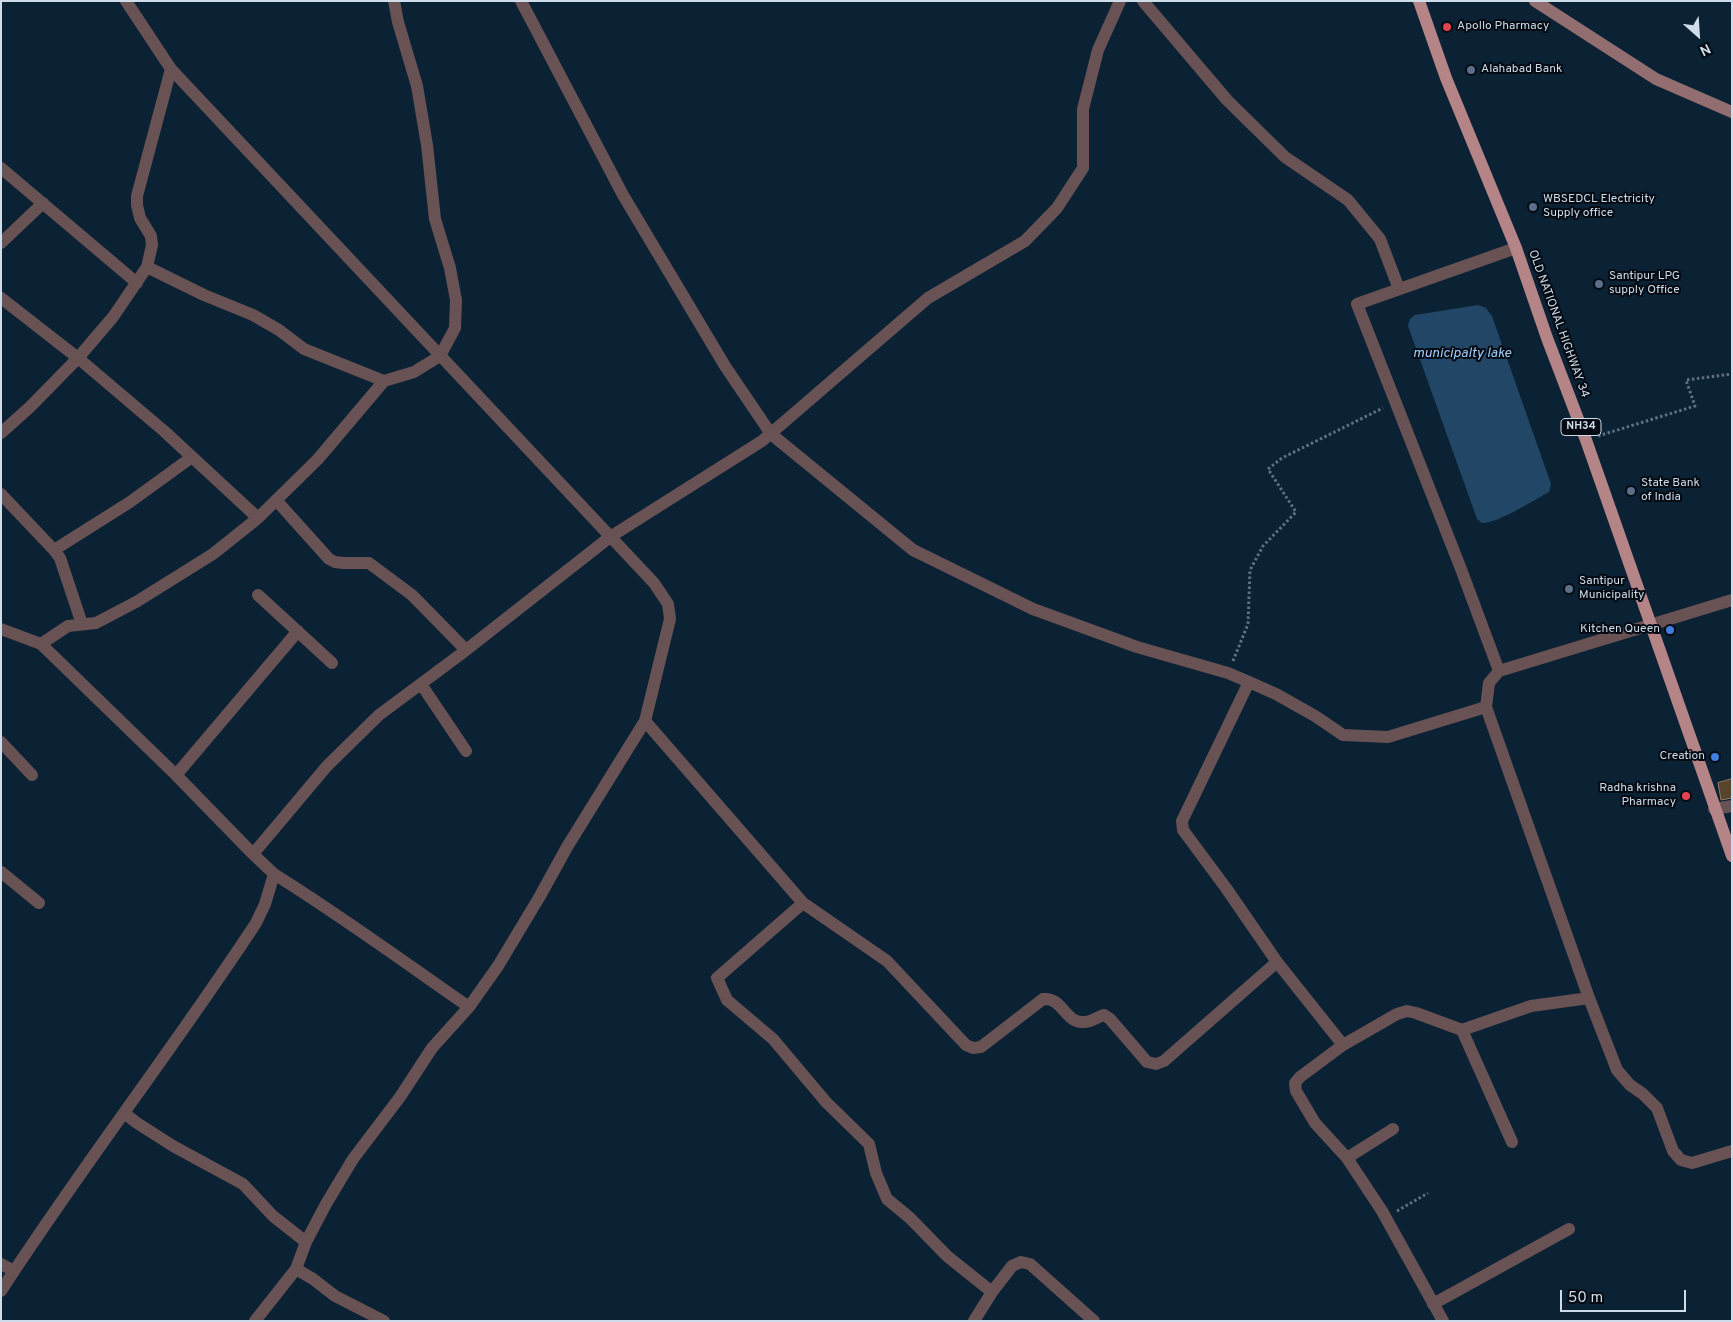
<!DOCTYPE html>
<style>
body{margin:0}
#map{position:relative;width:1733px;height:1322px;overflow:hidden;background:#0b2134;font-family:Overpass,sans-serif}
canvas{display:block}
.frame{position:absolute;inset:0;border:2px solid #cfdce9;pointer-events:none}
.north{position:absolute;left:1673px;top:10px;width:50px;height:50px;-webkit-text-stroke:4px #030a12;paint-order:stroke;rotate:154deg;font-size:14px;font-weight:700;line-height:20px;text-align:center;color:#cfdce9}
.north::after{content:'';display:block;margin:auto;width:18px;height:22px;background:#cfdce9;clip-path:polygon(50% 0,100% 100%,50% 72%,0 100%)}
.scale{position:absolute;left:1560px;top:1290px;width:126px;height:22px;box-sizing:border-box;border:2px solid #cfdce9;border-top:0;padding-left:6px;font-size:15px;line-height:18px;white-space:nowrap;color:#cfdce9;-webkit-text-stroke:4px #030a12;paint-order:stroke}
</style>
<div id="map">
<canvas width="1733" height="1322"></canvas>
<div class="frame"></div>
<div class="north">N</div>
<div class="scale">50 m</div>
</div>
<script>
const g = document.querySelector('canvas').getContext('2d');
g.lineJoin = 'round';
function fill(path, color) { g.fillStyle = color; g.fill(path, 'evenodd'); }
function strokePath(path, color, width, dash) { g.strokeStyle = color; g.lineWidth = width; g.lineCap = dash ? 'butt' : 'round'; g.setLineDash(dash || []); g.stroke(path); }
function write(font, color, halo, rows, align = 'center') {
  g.font = font + ' Overpass,sans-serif'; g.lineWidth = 4; g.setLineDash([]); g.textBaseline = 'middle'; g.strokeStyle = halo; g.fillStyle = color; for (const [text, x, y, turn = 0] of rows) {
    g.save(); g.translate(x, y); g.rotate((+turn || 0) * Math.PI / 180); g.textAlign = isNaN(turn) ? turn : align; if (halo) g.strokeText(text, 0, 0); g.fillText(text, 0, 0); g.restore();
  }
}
fill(new Path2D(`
 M1478,305L1486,308L1492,316L1551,484L1549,492C1532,501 1499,523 1482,523L1477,519L1408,326L1410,319L1415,315Z`), '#224666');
const building = new Path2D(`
 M1732,779V798L1721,800L1718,783Z`);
fill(building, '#57442b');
strokePath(building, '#947e63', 1);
strokePath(new Path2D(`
 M1598,436L1695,406L1686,380L1732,374
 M1233,661L1248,624L1250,570L1263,546L1296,512L1268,469L1282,458L1383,408
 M1397,1211L1428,1193`), '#5f7182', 3, [2.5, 2.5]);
strokePath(new Path2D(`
 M126,1L171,69L654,583L668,604L670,619L645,721L567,847L540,896L498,966L469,1007L432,1048L400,1097L353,1159L326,1204L306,1242L296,1269L313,1279L335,1296L384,1321
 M521,1L623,195L725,366L771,434L913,550L1033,609L1137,647L1228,673L1249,682L1276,694L1315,716L1343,735L1388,737L1486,707
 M1143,1L1227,100L1285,157L1348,200L1380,239L1399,289
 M1,168L137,283
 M1,243L43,203
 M147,267L204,295L253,315L279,330L304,349L384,381L414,372L440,356L455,328L456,300L450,268L435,219L427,145L417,86L398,22L394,1
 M1,298L78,358L164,431L258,518
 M1,433L30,407L78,358L113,317L147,267L152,245L151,236L140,218L137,205V196L171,69
 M1,494L54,550L60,558L82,624
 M276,500L329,559L335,562L343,563H369L412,595L466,650
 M54,550L130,502L192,457
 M258,595L332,663
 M1732,600L1499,671L1489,683L1486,707L1589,998L1617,1070L1630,1085L1643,1094L1657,1108L1673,1151L1681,1160L1692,1163L1732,1151
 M1,629L41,644L176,775L253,854
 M41,644L68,626L96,623L136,602L213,554L258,518L318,459L384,381
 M1499,671L1461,569L1357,304L1516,248
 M1249,682L1182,821L1183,830L1226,888L1277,962L1343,1045L1300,1077L1295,1083L1296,1091L1315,1123L1347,1158L1382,1211L1443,1321
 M421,684L466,751
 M645,721L803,903L717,978L727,1000L773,1039L826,1102L869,1144L876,1173L887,1199L910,1218L947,1256L992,1292L974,1321
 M1,742L32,775
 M176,775L298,631
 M1714,809L1732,806
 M1,872L39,903
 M274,874C340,915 404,962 469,1007
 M803,903L887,961L966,1045L973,1048L981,1047L1043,999C1062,997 1065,1022 1082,1022C1090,1023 1097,1017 1104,1015L1110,1019L1147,1062L1156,1064L1164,1061L1277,962
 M1462,1030L1512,1142
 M1343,1045L1397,1014L1407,1011L1416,1013L1462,1030L1531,1006L1589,998
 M124,1113L137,1123L173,1146L243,1184L273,1216L306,1242
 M1347,1158L1393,1129
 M1,1264L14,1271
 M1,1291C82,1166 174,1048 256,923L265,904L274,874L253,854L327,766L379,715L461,654L610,537L762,441L928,298L1025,241L1057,208L1083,168V109L1098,50L1120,1
 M992,1292L1012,1266L1021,1262L1030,1264L1094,1321
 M1433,1304L1569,1229
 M255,1321L296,1269`), '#695253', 12);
strokePath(new Path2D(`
 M1535,1L1656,79L1732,112`), '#936e70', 12);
strokePath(new Path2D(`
 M1419,1L1446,78L1516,248L1547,338L1586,440L1732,856`), '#b48487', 12);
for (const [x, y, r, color] of [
 [1447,27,5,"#e0444e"],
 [1471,70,5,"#5c6f8a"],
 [1533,207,5,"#5c6f8a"],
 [1599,284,5,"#5c6f8a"],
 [1631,491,5,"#5c6f8a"],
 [1569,589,5,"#5c6f8a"],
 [1670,630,5,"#3f7fe0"],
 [1715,757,5,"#3f7fe0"],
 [1686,796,5,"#e0444e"]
]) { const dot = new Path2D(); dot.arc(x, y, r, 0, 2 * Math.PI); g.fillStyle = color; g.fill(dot); strokePath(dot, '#030a12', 2); }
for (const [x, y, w] of [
 [1581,427,40]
]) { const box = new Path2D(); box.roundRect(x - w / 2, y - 8.5, w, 17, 4); g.fillStyle = '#030a12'; g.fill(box); strokePath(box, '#cfdce9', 1); }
write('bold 11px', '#cfdce9', null, [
 ["NH34",1581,427]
]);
write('12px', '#cfdce9', '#030a12', [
 ["Apollo Pharmacy",1457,27],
 ["Alahabad Bank",1481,70],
 ["WBSEDCL Electricity",1543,200],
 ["Supply office",1543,214],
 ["Santipur LPG",1609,277],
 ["supply Office",1609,291],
 ["State Bank",1641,484],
 ["of India",1641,498],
 ["Santipur",1579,582],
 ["Municipality",1579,596],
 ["Kitchen Queen",1660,630,"right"],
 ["Creation",1705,757,"right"],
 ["Radha krishna",1676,789,"right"],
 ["Pharmacy",1676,803,"right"]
], 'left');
write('12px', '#cfdce9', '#030a12', [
 ["OLD NATIONAL HIGHWAY 34",1558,324,70]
]);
write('italic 14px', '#a1cffc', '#030a12', [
 ["municipalty lake",1462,354]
]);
</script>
